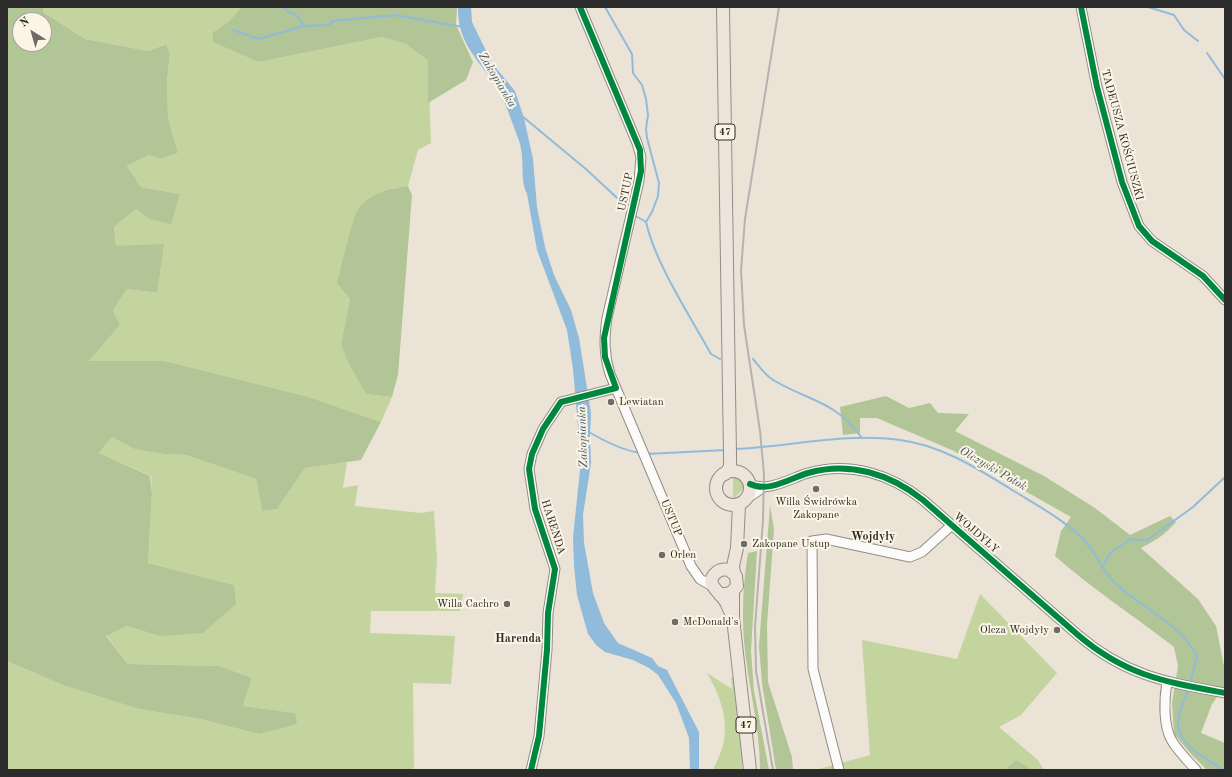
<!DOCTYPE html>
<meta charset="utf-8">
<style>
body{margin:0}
#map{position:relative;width:1232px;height:777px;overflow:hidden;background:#ebe4d6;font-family:"Old Standard TT",serif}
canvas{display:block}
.frame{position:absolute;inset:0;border:8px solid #2b2b2b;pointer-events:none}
.north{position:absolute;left:12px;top:12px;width:40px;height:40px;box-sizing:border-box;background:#fcf5e5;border:1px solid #a8a49b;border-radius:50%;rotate:323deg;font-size:11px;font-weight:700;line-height:16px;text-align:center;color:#2b2b2b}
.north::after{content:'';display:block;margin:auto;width:14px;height:18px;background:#6e6c67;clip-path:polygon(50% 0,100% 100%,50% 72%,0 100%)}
</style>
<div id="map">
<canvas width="1232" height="777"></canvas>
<div class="frame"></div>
<div class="north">N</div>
</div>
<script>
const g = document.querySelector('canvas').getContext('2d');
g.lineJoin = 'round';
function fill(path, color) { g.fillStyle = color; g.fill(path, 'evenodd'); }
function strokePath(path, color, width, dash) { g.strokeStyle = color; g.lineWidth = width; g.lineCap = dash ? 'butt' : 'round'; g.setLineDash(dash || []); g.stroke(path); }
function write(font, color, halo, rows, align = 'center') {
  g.font = font + ' "Old Standard TT",serif'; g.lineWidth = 4; g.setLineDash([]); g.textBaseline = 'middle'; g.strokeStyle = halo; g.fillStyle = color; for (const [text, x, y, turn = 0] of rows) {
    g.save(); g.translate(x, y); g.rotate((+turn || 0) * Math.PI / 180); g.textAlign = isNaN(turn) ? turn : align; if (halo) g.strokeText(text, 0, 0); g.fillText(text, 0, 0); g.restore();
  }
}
fill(new Path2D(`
 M44,7H242L228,22L213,32L259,62L382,37L406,44L428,61L431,143L418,150L408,186L393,188L350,299L341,344L366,394L392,397L381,422L309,397L165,361H89L120,325L113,310L127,289L156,293L116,246L114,227L136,209L149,219L180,194L141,187L127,166L149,155L160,159L178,153L168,118L167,82L170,54L165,44L148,51L85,39L43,12Z
 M112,437L134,449L164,454L186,455L256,479L262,511L277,509L305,468L347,462L343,488L358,485L355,506L421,513L434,511L437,559L435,593L463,594L460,611H371L370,633L455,636L451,684L413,683L414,768L410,770H7V661L65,686L139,709L200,719L259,734L294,713L243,706L252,678L220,666L128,664L106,635L127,626L159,636L234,585L148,563L152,494L151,476L99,453Z
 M735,475L742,479C748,490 738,492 733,500V478Z
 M980,594L1057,673L1021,715L999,727L1038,760L1044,770H815L870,755L862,640L957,659Z
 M707,673L732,689L731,677H734L742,755V770H713C717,761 722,751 724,741C728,717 719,693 707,673Z`), '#c3d49e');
fill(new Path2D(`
 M7,7H44L43,12L85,39L148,51L166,44L170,54L167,82L168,118L178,153L160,159L149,155L127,166L141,187L180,194L171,224L149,219L136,209L114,227L116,246L164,244L157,293L127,289L113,310L120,325L89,361H165L309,397L381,422L361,460L305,468L277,509L262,511L256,479L186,455L164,454L134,449L112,437L99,453L150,476L152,494L148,563L234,585L236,604L203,633L159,636L127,626L106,636L128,664L220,666L252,678L243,706L295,713L297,724L259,734L200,719L139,709L65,686L7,661ZM20,20H44V44H20Z
 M242,7H457L456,25L473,62L466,80L428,103V61L406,44L382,37L259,62L213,42V32L228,22Z
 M408,186L412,195L398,375L392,397L366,394L348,362L341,344L350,299L337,283C341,269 352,217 359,208C371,193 390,188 408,186Z
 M886,396L909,408L930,403L938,413L969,414L955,431L1044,476L1095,508L1130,535L1170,516L1176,522C1164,536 1156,540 1141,548L1198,599L1216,626L1225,671V686L1212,704L1201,733L1225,743V770H1207L1190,753L1174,734L1172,703L1178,666L1174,647C1134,616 1092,589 1055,556L1061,531L1071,517L954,451L877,418H860V433L843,435L840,407Z
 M770,505L774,529L767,625L768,682L792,757L793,770H776L762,683L759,646Z
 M757,551L751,651L754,691L769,770H760C760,727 748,685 744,642C742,612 743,583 748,553Z
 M1016,760L1032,770H1005Z`), '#b1c597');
fill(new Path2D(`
 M458,7H471L472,22L492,63L515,91L524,118L533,159L537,207L545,247L554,275L571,310L579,338L591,413L590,436L591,463L583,515L584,543L593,593L604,623L618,643L652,658L658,666L667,670L699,732V770H690L689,738L676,703L658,675L649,668L633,660L605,652L596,645L588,634L577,595L574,566L573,537L581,461L573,369L567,330L537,250L527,194C519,178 526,158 518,138C512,123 507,105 498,90C481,61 457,45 458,7Z`), '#90bbda');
strokePath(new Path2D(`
 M284,7L287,11L296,15L304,26
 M605,7L632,54L633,73L642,85L646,99L648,115L646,129L647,138L659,183L658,196L652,212L646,222
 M1148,7L1174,15L1184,30L1198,41
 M233,30L259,39L304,26L329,25L333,21L395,15L463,27
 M1207,53L1225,79
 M522,116L587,170L629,209
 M634,215L646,222C655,263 690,316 711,354L720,359
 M753,359C759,366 766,377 775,381C811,402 834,400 862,438
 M587,431C604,441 621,450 640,453
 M734,449C789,447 845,432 900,440C940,445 975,467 1009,488C1033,503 1060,517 1081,537C1095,550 1101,570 1115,583C1141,608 1181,623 1197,657L1190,684
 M646,454L726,450
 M1103,566L1111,552L1131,539L1146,541L1193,507L1225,477
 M1188,689C1185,699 1179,711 1178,722C1176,744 1208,760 1224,770`), '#90bbda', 2);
const minor = new Path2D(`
 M580,7L637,143L641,157L639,181L607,318C604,339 604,355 610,374L691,566L700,579L712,586
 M1081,7L1097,87L1122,182L1139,226L1152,241L1203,276L1225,300
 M750,484C768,493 791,478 808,473C850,461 890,474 923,500L1078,635C1126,676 1166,682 1225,693
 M746,499L764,487
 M1167,682C1164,699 1163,726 1172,741C1178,751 1188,761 1196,770
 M531,770L539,736L547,650L548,613L555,569L535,509L529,469L532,454L543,429L561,402L616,388
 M839,770L813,669L812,541L826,539L910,557L922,552L952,525`);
const major = new Path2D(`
 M723,7L730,455V467L725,474
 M716 488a17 17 0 1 1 34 0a17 17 0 1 1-34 0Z
 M734,573L733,566L737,548L739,504
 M733,592V618L750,770
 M720,595L731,593L737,586L736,576L729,570C724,569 721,569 717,572C704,582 717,590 723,598C727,602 728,608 731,613`);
strokePath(minor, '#918d86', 11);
strokePath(major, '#918d86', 14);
strokePath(minor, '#fcfbf9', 9);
strokePath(major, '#ede5dc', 12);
strokePath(new Path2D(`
 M773,770L756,671L755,627L763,520L764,474L760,431L744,325L741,270L745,219L779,7`), '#b4b3b1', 2);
strokePath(new Path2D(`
 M1081,7L1097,87L1122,182L1139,226L1152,241L1203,276L1225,300
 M750,484C768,493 791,478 808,473C850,461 890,474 923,500L1078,635C1126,676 1166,682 1225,693
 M531,770L539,736L547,650L548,613L555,569L535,509L529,469L532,454L543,429L561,402L616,388L605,357L604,338L641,171L640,150L580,7`), '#00873e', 6);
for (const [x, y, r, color] of [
 [611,402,4,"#6e6c67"],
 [816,489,4,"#6e6c67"],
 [744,544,4,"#6e6c67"],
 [662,555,4,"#6e6c67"],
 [507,604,4,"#6e6c67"],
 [675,622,4,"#6e6c67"],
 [1057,630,4,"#6e6c67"]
]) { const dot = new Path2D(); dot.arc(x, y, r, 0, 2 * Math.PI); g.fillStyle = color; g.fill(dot); strokePath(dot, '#fcf5e5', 1.5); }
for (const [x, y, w] of [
 [725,132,20],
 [746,725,20]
]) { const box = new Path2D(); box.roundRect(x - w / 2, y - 8, w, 16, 3); g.fillStyle = '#fcf5e5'; g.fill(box); strokePath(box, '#2b2b2b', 1); }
write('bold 10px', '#2b2b2b', null, [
 ["47",725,132],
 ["47",746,725]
]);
write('11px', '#2b2b2b', '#fcf5e5', [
 ["TADEUSZA KOŚCIUSZKI",1122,135,75],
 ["USTUP",626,192,-78],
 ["USTUP",671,518,67],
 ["HARENDA",553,527,72],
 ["WOJDYŁY",976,533,41]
]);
write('11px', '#2b2b2b', '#fcf5e5', [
 ["Lewiatan",619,402],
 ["Willa Świdrówka",816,502,"center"],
 ["Zakopane",816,515,"center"],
 ["Zakopane Ustup",752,544],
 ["Orlen",670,555],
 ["Willa Cachro",499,604,"right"],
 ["McDonald's",683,622],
 ["Olcza Wojdyły",1049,630,"right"]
], 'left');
write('italic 12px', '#415769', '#fcf5e5', [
 ["Zakopianka",497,80,59],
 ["Zakopianka",583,437,-92],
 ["Olczyski Potok",993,469,30]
]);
write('bold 12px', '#2b2b2b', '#fcf5e5', [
 ["Wojdyły",873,537],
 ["Harenda",518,639]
]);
</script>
